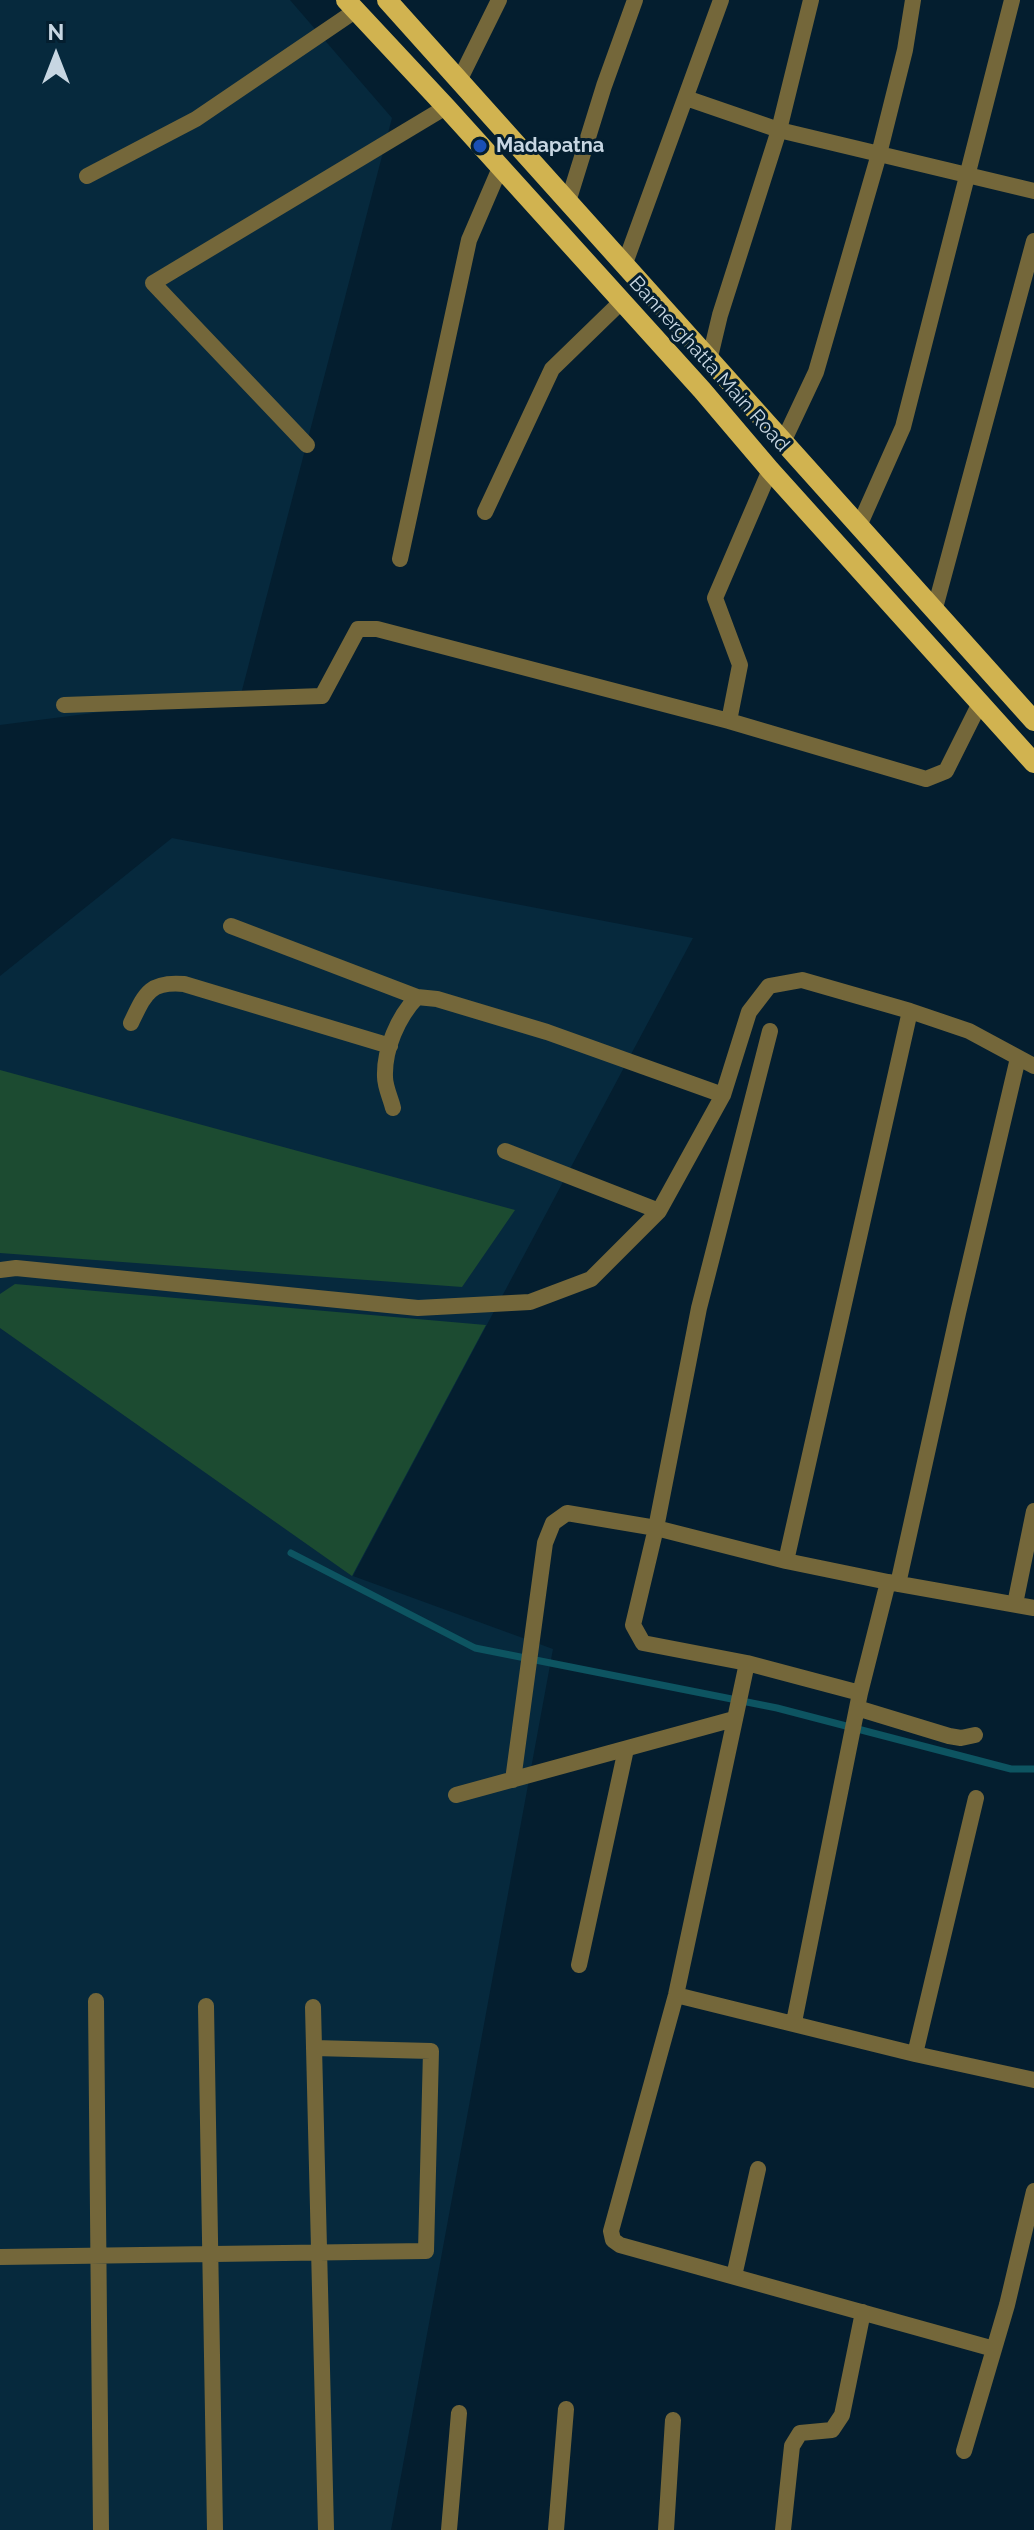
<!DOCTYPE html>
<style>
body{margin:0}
#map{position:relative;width:1034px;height:2530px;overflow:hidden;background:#041e2f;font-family:Raleway,sans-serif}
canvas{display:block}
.north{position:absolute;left:16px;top:16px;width:80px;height:80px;-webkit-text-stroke:6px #041e2f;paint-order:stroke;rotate:0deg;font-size:22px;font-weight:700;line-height:32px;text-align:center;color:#c7d6e2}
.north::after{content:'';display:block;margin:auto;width:28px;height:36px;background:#c7d6e2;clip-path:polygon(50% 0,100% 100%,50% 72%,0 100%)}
</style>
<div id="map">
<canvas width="1034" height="2530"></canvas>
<div class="north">N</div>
</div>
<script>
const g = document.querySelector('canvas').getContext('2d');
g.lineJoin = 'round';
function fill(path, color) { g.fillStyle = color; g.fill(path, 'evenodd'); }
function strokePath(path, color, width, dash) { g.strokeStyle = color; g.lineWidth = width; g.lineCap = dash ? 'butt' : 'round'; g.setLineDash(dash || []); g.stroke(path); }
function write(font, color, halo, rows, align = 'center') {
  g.font = font + ' Raleway,sans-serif'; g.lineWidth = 6; g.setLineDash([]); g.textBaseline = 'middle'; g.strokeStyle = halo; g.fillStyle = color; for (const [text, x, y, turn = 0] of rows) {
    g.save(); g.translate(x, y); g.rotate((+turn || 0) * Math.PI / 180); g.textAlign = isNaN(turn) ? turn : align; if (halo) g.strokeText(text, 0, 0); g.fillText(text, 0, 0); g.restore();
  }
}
fill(new Path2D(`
 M0,0H290L392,118L241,694L0,725Z
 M172,838L693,938L353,1576L553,1649L391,2530H0V976Z`), '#06293d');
fill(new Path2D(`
 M0,1070L515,1210L462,1287L0,1253Z
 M15,1284L486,1325L352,1576L0,1328V1294Z`), '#1c4b31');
strokePath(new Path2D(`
 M291,1553L475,1648L777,1708L1011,1769H1034`), '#0d5461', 7);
strokePath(new Path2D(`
 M459,81L499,0
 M686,98L779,130L811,0
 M87,176L196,119L355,11
 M568,202L604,86L635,0
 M624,266L721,0
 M709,361L720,315L779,130L1034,191
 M783,442L816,372L879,154L905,50L913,0
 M307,445L153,283L446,107
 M485,512L552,369L621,302
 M859,526L903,427L1012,0
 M400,559L469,240L500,168
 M935,608L1034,241
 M64,705L322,696L358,629H377L729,721L926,779L946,771L980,703
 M729,721L740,665L715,598L770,470
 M231,926L417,997
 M131,1023C145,994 149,981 184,984L390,1046
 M770,1031L699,1308L656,1528L633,1625L643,1643L747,1663L860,1693L888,1582
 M393,1108C391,1099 385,1087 385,1077C384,1049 398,1017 417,997L437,999L547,1032L723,1095
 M505,1151L659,1211
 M0,1270L16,1268L418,1308L530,1302L591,1279L659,1211L723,1095L749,1012L769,986L802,980L910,1011L969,1031L1034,1066
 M786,1561L910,1011
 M898,1584L958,1313L1018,1058
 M1015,1604L1034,1511
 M747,1663L676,1995L611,2231L613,2240L620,2245L994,2349
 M857,1708L949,1736L961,1738L975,1735
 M513,1780L545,1543L553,1523L567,1513L656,1528L786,1561L888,1582L1034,1608
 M456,1795L734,1719
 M579,1965L626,1749
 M676,1995L915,2054L1034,2080
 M96,2001L101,2530
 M206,2006L215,2530
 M313,2007L326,2530
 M794,2022L860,1693
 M915,2054L976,1798
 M0,2257L426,2251L431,2051L314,2048
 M734,2276L758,2169
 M964,2451L1007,2305L1034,2191
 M449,2530L459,2413
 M556,2530L566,2409
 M666,2530L673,2420
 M783,2530L792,2446L800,2433L832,2430L842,2415L863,2312`), '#74673a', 16);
strokePath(new Path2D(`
 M346,0L446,107L702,390L770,470L1034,763
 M387,0L1034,721`), '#d1b350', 20);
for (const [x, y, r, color] of [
 [480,146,8,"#1a4fb4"]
]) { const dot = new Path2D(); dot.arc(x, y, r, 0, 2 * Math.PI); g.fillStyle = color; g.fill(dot); strokePath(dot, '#041e2f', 3); }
write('bold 20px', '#c7d6e2', '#041e2f', [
 ["Madapatna",496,146]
], 'left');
write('20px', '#c7d6e2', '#041e2f', [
 ["Bannerghatta Main Road",709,364,48]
]);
</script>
